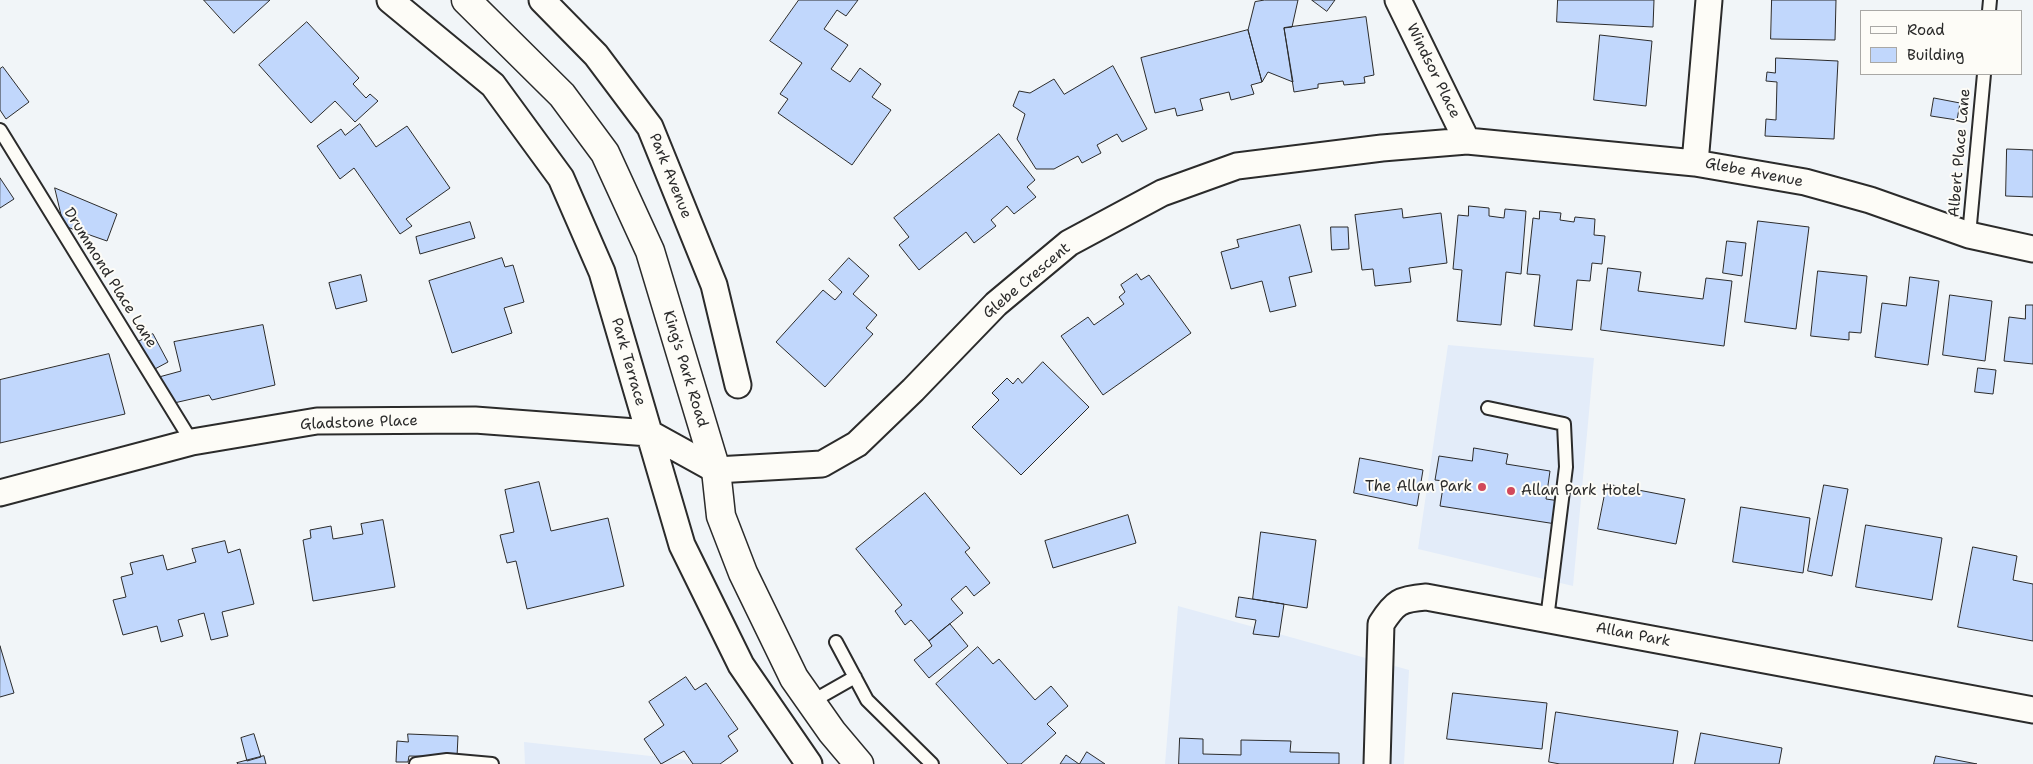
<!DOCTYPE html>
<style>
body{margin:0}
#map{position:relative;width:2033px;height:764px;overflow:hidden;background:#f1f5f8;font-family:"Shantell Sans",sans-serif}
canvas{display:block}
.legend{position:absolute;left:1860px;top:10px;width:162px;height:65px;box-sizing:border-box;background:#fdfcf7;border:1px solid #a9a8a5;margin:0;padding:6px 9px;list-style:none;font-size:15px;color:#2b2b2b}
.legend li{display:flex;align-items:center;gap:10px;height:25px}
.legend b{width:25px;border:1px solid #a9a8a5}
</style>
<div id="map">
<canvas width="2033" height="764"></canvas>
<ul class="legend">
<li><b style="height:6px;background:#fdfcf7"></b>Road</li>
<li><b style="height:14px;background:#c1d7fc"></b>Building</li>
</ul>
</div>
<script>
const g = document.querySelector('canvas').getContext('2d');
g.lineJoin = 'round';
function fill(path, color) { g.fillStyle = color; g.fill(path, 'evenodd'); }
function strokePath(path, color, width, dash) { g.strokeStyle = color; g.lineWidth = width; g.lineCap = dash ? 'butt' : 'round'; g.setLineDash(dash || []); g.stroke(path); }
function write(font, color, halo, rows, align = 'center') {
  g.font = font + ' "Shantell Sans",sans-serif'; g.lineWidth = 4; g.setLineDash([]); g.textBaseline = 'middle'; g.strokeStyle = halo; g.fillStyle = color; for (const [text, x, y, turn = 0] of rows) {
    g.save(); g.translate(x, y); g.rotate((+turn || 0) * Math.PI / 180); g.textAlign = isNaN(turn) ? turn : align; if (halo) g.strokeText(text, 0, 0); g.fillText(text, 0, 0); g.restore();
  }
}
fill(new Path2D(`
 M1448,345L1594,358L1573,586L1418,549Z
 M1178,606L1409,670L1404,764H1165Z
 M524,742L723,764H525Z`), '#e3ecf9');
const building = new Path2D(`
 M204,0H270L234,33Z
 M799,0H858L846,16L837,10L824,29L848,45L831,69L850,82L860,68L881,84L872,97L891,110L852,165L778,113L788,99L780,94L802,63L770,41Z
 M1265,0H1298L1292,27L1284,28L1293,82L1268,72L1262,82L1248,30L1255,2Z
 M1312,0H1335L1327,11Z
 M1558,0H1654L1653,27L1557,22Z
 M1772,0H1836L1835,40L1771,39Z
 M1366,17L1374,75L1364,77L1365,83L1344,85L1343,81L1318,84V88L1294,92L1284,28Z
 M307,22L359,78L353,84L366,98L370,94L378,101L355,122L335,101L311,123L259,65Z
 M1248,30L1262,82L1251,85L1254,94L1231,100L1229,92L1200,99L1203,110L1177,116L1175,108L1155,113L1141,58Z
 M1600,35L1652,41L1646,106L1594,100Z
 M1776,58L1838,61L1834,139L1765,136L1766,119L1776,120L1777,82L1766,81L1767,72L1775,73Z
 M1113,66L1147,129L1122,142L1117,134L1097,145L1101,153L1082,163L1078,156L1054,169H1036L1017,139L1025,114L1013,106L1019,91L1030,93L1054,79L1064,94Z
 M3,67L29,102L6,119L0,110V69Z
 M1934,98L1960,103L1957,120L1931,116Z
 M360,124L376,147L407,126L450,188L406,219L412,226L400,234L354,168L340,179L317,146L341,129L345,135Z
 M999,134L1035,180L1027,187L1036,197L1014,214L1007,206L991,220L996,226L974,243L966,232L919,270L899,245L909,237L894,218Z
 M2007,149L2033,150V197L2006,196Z
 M0,178L14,199L0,208Z
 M55,188L117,214L107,241L64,226Z
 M1469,206L1489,208V216L1504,218L1505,209L1526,211L1521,274L1506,272L1501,325L1457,321L1462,270L1453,269L1458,215L1468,216Z
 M1402,209L1403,218L1441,213L1447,263L1409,268L1411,282L1375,286L1373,269L1362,270L1355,215Z
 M1540,211L1561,213L1560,220L1574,222L1575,217L1595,219L1594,235L1605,236L1602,264L1592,263L1590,281L1577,280L1572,330L1534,326L1540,275L1527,274L1533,218L1539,219Z
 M1758,221L1809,227L1796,329L1745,322Z
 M470,222L475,238L420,254L416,237Z
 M1300,225L1312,272L1289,277L1296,306L1270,312L1262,281L1231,289L1221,252L1239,247L1237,240Z
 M1331,227H1348L1349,249L1332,250Z
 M1727,241L1746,243L1742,276L1723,273Z
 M502,258L505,267L513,265L524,302L504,308L512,333L452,353L429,281Z
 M849,258L869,276L853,294L877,315L866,328L873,334L825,387L776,342L823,290L835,300L842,292L829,280Z
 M1608,268L1641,272L1638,291L1703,299L1706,278L1732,281L1724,346L1601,330Z
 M1818,271L1867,276L1861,333L1849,332V340L1811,336Z
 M1137,274L1141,280L1149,275L1191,333L1103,395L1061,336L1088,317L1094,325L1124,304L1119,297L1125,292L1121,285Z
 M361,275L367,301L336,309L329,283Z
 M1910,277L1939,281L1928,365L1875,357L1882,303L1906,306Z
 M1950,295L1992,301L1985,361L1943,355Z
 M2026,305H2033V364L2004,361L2009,317L2025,319Z
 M263,325L275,385L212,400L209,395L174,403L159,377L181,371L174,342Z
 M153,334L168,362L153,370L138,342Z
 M109,354L125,414L0,443V380Z
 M1043,362L1089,407L1021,475L972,427L999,400L992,393L1007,378L1013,384L1018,378L1022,383Z
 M1978,368L1996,370L1993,394L1975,392Z
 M1474,448L1508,454L1506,464L1550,471L1546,499L1560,501L1556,524L1440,506L1444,481L1435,480L1439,456L1472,461Z
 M1360,458L1423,470L1417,506L1354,493Z
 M539,482L551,531L608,518L624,586L527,609L516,561L507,563L500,535L514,532L505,490Z
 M1607,484L1685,499L1676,544L1598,529Z
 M1824,485L1848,489L1832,576L1808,571Z
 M925,493L970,548L965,552L990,583L974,596L966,586L951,599L963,613L929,641L911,620L905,625L895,611L902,605L856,549Z
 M1741,507L1810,518L1803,573L1733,562Z
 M1128,515L1136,543L1053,568L1045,541Z
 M383,520L395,587L313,601L303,540L311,538L310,530L331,526L333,539L363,534L361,524Z
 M1866,525L1942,538L1932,600L1856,587Z
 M1261,532L1316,540L1307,608L1253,599Z
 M225,541L228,553L240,549L254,604L222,612L228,636L211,640L204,613L178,620L183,636L161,642L157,626L123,635L113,600L126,597L121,577L133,574L130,563L163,555L167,570L196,562L192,549Z
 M1973,547L2017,556L2013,580L2033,584V641L1958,627Z
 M1239,597L1284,604L1279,637L1253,634L1256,620L1236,617Z
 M950,624L968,646L929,678L914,660L932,646L929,641Z
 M0,646L14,693L0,697Z
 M978,647L993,664L999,659L1035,700L1051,686L1068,706L1047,724L1056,733L1021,764H1008L936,684Z
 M686,677L695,690L706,683L738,729L728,736L738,751L720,764H693L684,751L661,764L644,739L664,725L649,702Z
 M1453,693L1547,703L1542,749L1447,739Z
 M1556,712L1678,731L1673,764H1560L1549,762Z
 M1701,733L1782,748L1779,764H1695Z
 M254,734L261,757L247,761L241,738Z
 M408,734L458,736L457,757L409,756L408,762H396L397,741L408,742Z
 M1180,738L1203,739V754L1241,755V740L1291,741L1290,752L1339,753V764H1179Z
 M1087,752L1105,764H1060L1066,755L1079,764Z
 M264,756L266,764H238L237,763Z
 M1936,756L1977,764H1934Z`);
fill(building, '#c1d7fc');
strokePath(building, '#2b2b2b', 1);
const lane = new Path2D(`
 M1989,11L1990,0
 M0,130L192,442
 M1969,235L1984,74
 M1488,408L1564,424L1566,467L1547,619
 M836,642L867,700L932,764
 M811,702L855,677
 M416,764L447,760L492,764`);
const street = new Path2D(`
 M390,0L493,85L561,178L602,272L682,545L741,665L809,764
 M542,0L596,55L650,127L714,285L738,385
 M1398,0L1467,141
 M1695,163L1709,0
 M0,493L192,442L317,421L475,420L649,433L716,470L822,464L857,444L913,390L996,304L1069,243L1162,193L1237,166L1382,148L1467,141L1695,163L1805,182L1870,200L1969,235L2033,249
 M1377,764L1381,624C1395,602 1400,599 1426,597L2033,710`);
const secondary = new Path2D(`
 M466,0L562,95L605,153L650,251L716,470L721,516L743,573L794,678L832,732L859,764`);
strokePath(lane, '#2b2b2b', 16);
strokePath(street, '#2b2b2b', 29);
strokePath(secondary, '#2b2b2b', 31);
strokePath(lane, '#fdfcf7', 12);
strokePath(street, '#fdfcf7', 25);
strokePath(secondary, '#fdfcf7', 28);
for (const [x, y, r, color] of [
 [1482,487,5,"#d1495b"],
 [1511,491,5,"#d1495b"]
]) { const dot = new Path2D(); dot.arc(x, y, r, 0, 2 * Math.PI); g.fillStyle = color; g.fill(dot); strokePath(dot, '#fdfcf7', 2); }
write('15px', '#2b2b2b', '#fdfcf7', [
 ["Windsor Place",1433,71,64],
 ["Albert Place Lane",1960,153,-85],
 ["Glebe Avenue",1754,173,11],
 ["Park Avenue",670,176,68],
 ["Drummond Place Lane",110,278,58],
 ["Glebe Crescent",1027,281,-40],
 ["Park Terrace",628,362,74],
 ["King's Park Road",685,369,73],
 ["Gladstone Place",359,423,-2],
 ["Allan Park",1633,635,11]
]);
write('15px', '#2b2b2b', '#fdfcf7', [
 ["The Allan Park",1472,487],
 ["Allan Park Hotel",1521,491,"left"]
], 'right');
</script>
